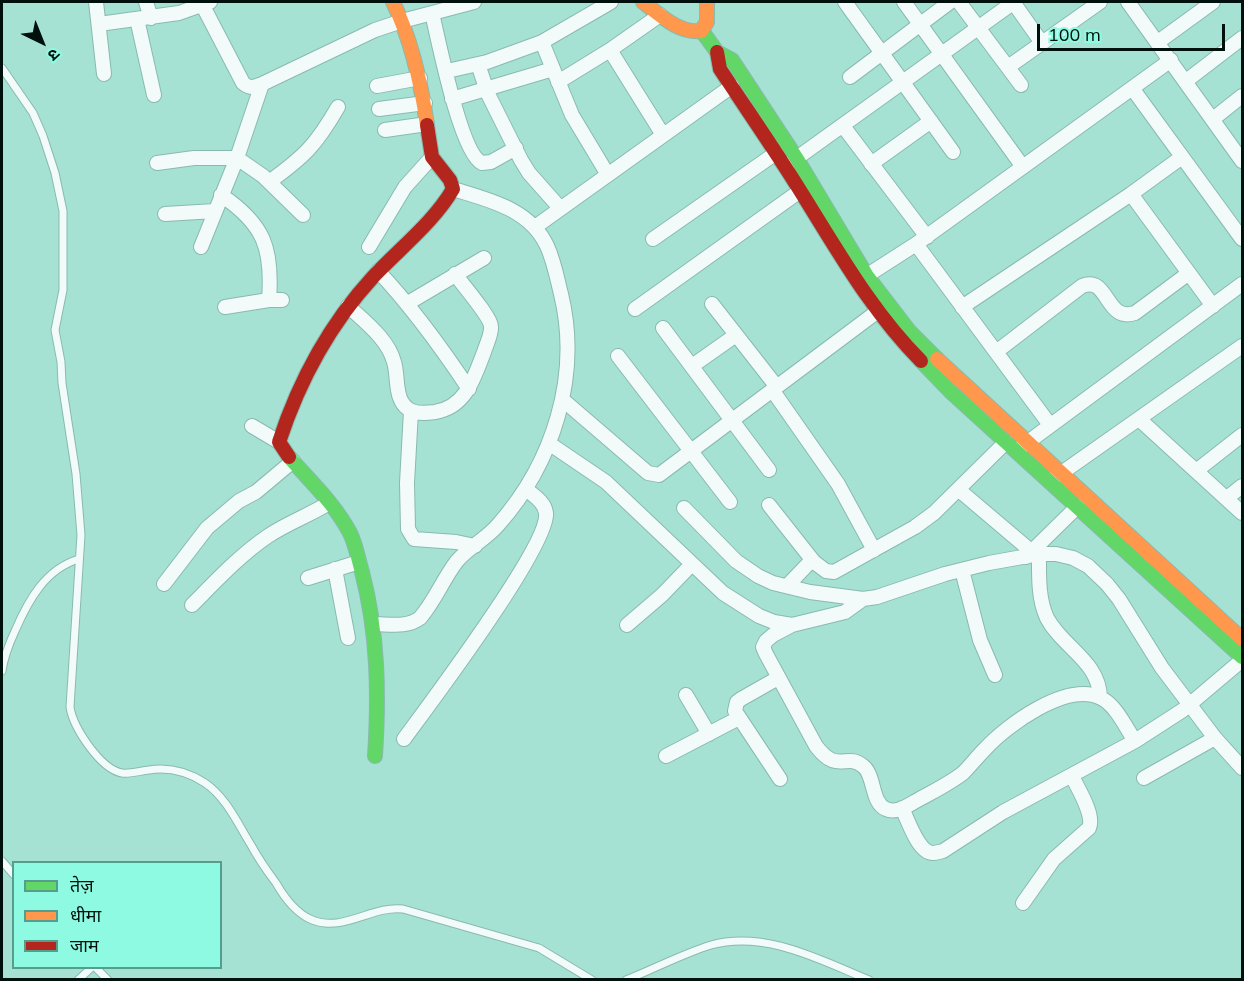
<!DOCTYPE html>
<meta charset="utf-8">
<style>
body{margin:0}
#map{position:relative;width:1244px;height:981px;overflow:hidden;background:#a6e2d4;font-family:Mulish,"Noto Sans Devanagari",sans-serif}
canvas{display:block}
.frame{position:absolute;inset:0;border:3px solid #00110d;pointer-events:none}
.legend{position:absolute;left:12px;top:861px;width:210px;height:108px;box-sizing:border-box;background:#8efae1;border:2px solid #559d8c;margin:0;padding:8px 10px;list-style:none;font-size:18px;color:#00110d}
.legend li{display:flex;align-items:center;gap:12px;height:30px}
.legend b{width:30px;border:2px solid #559d8c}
.north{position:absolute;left:12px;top:12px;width:60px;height:60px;-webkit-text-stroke:4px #8efae1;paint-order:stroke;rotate:137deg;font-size:16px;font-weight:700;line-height:24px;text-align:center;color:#00110d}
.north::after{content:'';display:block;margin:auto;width:21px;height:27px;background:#00110d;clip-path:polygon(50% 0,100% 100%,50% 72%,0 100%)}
.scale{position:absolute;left:1037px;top:24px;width:188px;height:27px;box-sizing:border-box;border:3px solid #00110d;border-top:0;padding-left:8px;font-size:18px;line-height:21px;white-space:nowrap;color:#00110d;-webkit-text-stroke:4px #8efae1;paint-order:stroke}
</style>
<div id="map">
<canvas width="1244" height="981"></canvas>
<div class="frame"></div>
<ul class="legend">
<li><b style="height:8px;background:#63d668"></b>तेज़</li>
<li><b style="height:8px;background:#ff974d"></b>धीमा</li>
<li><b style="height:8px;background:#b3261e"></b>जाम</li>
</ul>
<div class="north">उ</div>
<div class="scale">100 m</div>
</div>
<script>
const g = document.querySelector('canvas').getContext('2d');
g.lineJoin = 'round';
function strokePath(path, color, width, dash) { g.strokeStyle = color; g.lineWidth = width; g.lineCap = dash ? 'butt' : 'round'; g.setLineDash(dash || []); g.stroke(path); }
const lane = new Path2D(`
 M2,68L33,113L43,136L55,173L63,211V290L55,330L61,362L62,383L76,474L81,535L70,707C73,727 100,769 122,773C130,774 140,771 149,770C169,767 188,772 205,783C226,797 238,824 251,845C258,858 267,871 276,883C284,897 295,912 310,919C342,934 372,905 403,909L539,948L592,980
 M2,671C4,656 9,644 15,631C28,601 45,569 79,559
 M2,861L14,875
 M96,968L108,980
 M78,980L91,968
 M626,980C654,969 682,954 711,945C765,930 820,960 869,980`);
const street = new Path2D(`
 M96,2L104,74
 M146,2L151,18
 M845,2L953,152
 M904,2L1023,167
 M959,2L1021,85
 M1013,2L1042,43
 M1128,2L1242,161
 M203,6L243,83C250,89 254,87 262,84
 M432,13C438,39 461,154 482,163L491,162L516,148
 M137,19L154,95
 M99,24L179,13L210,2
 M542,42L572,115L608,175
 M1158,42L1213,2
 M610,50L663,135
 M478,64L488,94L521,160L529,173L560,208
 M1008,67L1100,2
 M447,71L487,62L542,42L611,2
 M850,77L950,2
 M1186,81L1242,38
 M558,82L610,50L660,15
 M377,86L420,78
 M1132,88L1242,239
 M452,99L553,69
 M379,109L425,103
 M1213,119L1242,96
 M843,126L927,237
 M385,130L427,124
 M157,163L194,158H237L263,176L303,215
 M790,163L1014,2
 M871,164L931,121
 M269,182C305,156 316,145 338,107
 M1131,194L1213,306
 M221,195C264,224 273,248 269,300
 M165,214L215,211
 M535,227L732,86
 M653,239L776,153
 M916,244L1050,425
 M201,247L237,158L262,84L375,30L402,21L474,2
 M369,247L405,187L432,157
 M378,271C413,308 441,347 469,389
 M860,280L916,244L1171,60
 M408,303L484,258
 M712,304L777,387
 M348,306C365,322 388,339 394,362C399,377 393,403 412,411C419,414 427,413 435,412C466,407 474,378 484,352C486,345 492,334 491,326C490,316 462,284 455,274
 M225,307L269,300H282
 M962,307L1131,194L1182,157
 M635,309L800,191
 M663,328L769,470
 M996,352L1082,286C1109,275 1105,323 1135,313L1189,273
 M618,356L730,502
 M692,366L736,335
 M773,391L838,484L874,550
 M563,400L648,473L659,475L878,311
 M411,411L407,483L408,529L414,539L456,542L475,546
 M1139,419L1242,513
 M252,426L279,442
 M550,444L606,482L723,593L759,616L774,622L792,625L845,612L863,599
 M1020,448L1242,284
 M1196,471L1242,435
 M1053,479L1242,346
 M959,490L1031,551
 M1227,498L1242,486
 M769,505L814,562
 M684,508L736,561L758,576L773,583L810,592L863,599L877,597L945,574L989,563L1039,554H1056L1073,558L1088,566L1107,584L1119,599L1162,668L1215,738L1242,768
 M1039,554C1039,575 1038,599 1047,618C1062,647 1099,661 1100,697
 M1026,557L1078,506
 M335,569L348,638
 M962,570L980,640L995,675
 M308,578L359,562
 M164,584L207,528L239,501L256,492L293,461
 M787,586L809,563L814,562L826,571L834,572L915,527L934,513L1006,442
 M192,605C216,581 240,555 268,536C287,523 310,515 329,503
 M373,624C389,624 407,628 420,618C435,601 443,579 457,561C469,547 486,539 498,525C553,463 581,376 561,294C557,278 554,261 547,246C530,209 489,200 453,189
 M627,625L662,595L692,564
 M792,625L773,635L766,641L763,647L766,654L816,746C838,775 846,752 863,766C875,775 871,803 886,809C896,814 907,806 916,801C932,792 949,784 963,773C971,765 977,757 985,749C1007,725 1067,681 1101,698C1116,705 1126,728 1135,741
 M778,678L741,699L737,702L735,711L780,779
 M686,695L709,734
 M404,739C429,705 550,544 546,513C545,502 533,495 526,489
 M666,756L739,718
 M1144,778L1215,738
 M902,808C908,820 918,853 933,853C936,853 939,852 943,851L1003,812L1135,741L1183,710L1242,660
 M1023,903L1054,859L1089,828C1095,815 1078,789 1072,776`);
const fast = new Path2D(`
 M702,31L717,52L732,60L797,159L867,276L910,332L937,359
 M921,361L950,391L1242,657
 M289,457C310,481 335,504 350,533C356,545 358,559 362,572C378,633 379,694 375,756`);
const slow = new Path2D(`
 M393,2C412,41 421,82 427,125
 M643,2C659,14 679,34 701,31L707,22V2
 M937,359L1242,639`);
const jam = new Path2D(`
 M717,52L720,69C747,110 775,150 801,192C838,251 872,312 921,361
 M289,457L279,442C299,381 330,324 373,277C400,248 433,223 453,189L450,180L432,157L427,125`);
strokePath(lane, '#89baaf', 9);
strokePath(street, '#89baaf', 16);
strokePath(fast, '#89baaf', 16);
strokePath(slow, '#89baaf', 16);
strokePath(jam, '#89baaf', 16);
strokePath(lane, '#f2fbf9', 7);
strokePath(street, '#f2fbf9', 14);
strokePath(fast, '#63d668', 14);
strokePath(slow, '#ff974d', 14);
strokePath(jam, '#b3261e', 14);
</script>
